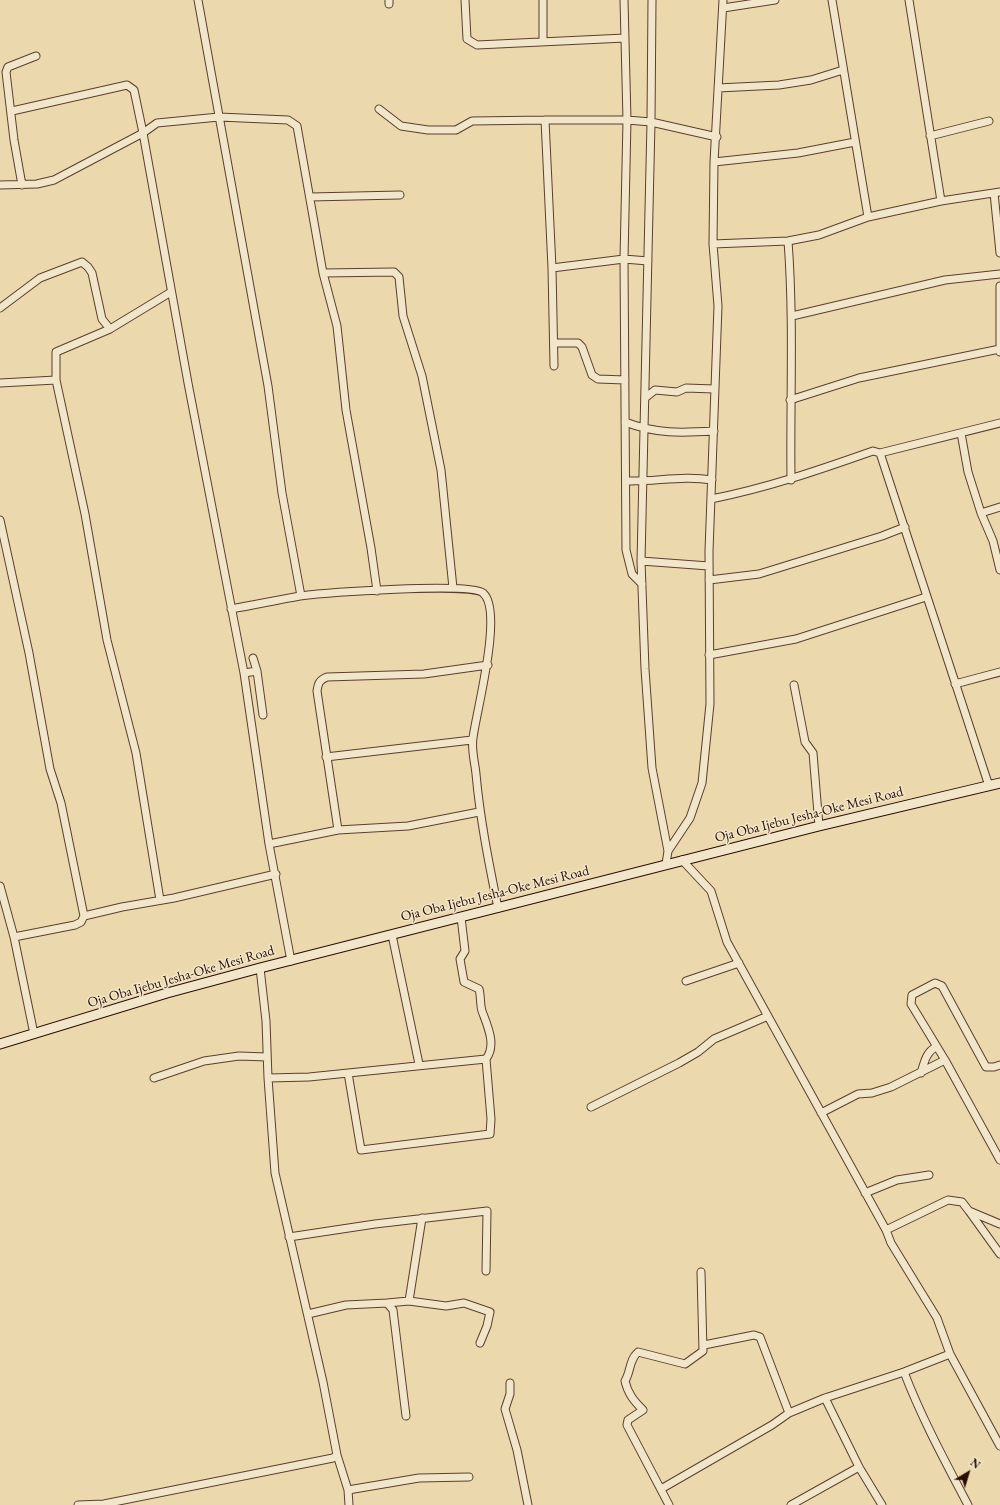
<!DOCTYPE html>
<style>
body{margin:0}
#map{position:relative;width:1000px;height:1505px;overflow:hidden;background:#ebd9ad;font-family:"EB Garamond",serif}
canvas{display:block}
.north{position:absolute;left:948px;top:1453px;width:40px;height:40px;-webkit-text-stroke:3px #f2e6ca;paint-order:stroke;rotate:38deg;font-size:11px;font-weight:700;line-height:16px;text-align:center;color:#290c02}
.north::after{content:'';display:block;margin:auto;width:14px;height:18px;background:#290c02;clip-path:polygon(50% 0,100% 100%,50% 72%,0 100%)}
</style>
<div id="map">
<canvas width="1000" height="1505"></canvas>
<div class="north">N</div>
</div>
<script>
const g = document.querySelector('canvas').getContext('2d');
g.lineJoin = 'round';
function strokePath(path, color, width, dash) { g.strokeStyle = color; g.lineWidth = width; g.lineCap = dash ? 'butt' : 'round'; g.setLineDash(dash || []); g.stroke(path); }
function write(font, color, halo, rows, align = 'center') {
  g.font = font + ' "EB Garamond",serif'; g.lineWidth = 3; g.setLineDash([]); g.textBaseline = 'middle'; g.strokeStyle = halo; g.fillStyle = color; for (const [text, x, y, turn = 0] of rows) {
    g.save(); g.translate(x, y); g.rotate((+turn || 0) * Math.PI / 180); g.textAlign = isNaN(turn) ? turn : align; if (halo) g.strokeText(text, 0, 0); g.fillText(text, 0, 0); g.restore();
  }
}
const street = new Path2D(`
 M198,0L268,386L282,493L301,596
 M389,0V4
 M465,0L467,39L477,45L625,38
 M543,0V41
 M624,0L627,120L624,259L552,268L545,120H627L651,122L641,561L645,669L652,768L668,851
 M652,0L651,122L717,137
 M832,0L868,217
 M909,0L941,201
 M723,8L775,0
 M718,88L779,85L811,80L843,70
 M379,109L401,126L428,130H456L472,121L545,120
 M12,111L127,85L134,90L143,133L188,383L244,673L269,844L291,961
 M930,136L989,121
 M714,162L798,153L855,142
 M0,185L37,184L54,180L143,133L157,123L219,117L288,120L297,126L323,273L394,272L399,277L403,316L422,376L441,470L453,588
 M22,185L14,140L6,72L8,67L36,56
 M994,193L1000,253
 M310,197L400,195
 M788,241C794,320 790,400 791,480
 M713,244L788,241L819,235L868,217L941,201L1000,192
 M552,268L554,366
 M323,273L337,326L346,410L371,548L377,591
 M0,308L40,278L82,262L88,267L92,273L102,319L110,329L171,292
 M792,316L945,280L1000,274
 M554,343H578L582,347L592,375L598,379L625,380
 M1000,352V286
 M56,380V352L110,329
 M0,383L56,380L85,514L107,640L136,753L160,900
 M645,398L655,390L677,392L686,388L714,389
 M790,400L859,378L1000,349
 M625,422C656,434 681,433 714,431
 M961,433L968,472L981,513L993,541L1000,570
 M880,453L989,786
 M626,481C655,482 683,475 712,480
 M711,499C767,488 819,470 873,451L880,453L1000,423
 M981,513L1000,507
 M0,520L29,653L50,769L61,803L84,916
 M641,561L709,566
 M709,580L759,574L772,570L882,536L905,527
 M642,584L632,574L626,550L624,259L648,261
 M231,609C254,605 277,600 300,596C323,593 471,582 483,593C504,611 476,712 473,738C471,749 475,763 476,774C480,819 489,864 498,908
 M709,655L796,639L926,597
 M257,671L263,715
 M244,673L257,671L253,658
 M955,684L1000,672
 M794,685L805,742L813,753L819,826
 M326,757L472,740
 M338,830L317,691C318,684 319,680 327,677L424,674L488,665
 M269,844L338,830L408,826L479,812
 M682,860L711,891L727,942L886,1230L891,1243L937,1318L950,1354L1000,1446
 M666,864L668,851L690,818L702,783L710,704L709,551L718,306L713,244L714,162L723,0
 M0,886L14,937L34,1034
 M392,935L419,1064
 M14,937L75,925L81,922L84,916L122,907L174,898L276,874
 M260,968L266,1021L268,1078L309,1077L486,1059C497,1045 487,1025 482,1011C480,1005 481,996 479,989L464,982L460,959L465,951L461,917
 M686,981L739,963
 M1000,1065L994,1067H986L942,986L935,983L912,995L911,1004L945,1060L1000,1160
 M348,1073L361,1150L490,1134L491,1119L486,1059
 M921,1073C924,1063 926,1052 936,1047
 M154,1078L204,1061L239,1056L267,1057
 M268,1078L275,1173L323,1382L337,1455L348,1490L349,1505
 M591,1107L679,1063L698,1052L714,1039L768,1016
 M821,1113L858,1094L872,1093L891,1087L945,1060
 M865,1193L897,1180L929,1175
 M969,1211L1000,1254
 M886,1230L948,1200L962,1202L969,1211L1000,1224
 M289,1237L375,1224L487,1211L486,1271
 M409,1301L422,1218
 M387,1303L409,1301L446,1306L464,1303L490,1312L487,1326L480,1343
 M308,1314L346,1305L387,1303L393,1310L406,1416
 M704,1345L754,1335L760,1337L789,1413
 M904,1372C922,1419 945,1461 968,1505
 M510,1383V1394L505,1409L517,1450L528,1505
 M825,1398L859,1467L882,1505
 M661,1489L772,1425L789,1413L825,1398L904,1372L950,1354
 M348,1490L419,1478L469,1477
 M78,1505L104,1504L333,1458L337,1455
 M669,1505L627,1425L628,1420L643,1410C634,1401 628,1394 625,1381C631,1371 629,1360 638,1352L685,1364L703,1351L701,1272
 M791,1505L859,1467`);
const secondary = new Path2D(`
 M0,1044L167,993L260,968L819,826L1000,783`);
strokePath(street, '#5a3f2d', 9);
strokePath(secondary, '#290c02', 11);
strokePath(street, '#f2e6ca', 7);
strokePath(secondary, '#f2e6ca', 9);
write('14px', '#290c02', '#f2e6ca', [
 ["Oja Oba Ijebu Jesha-Oke Mesi Road",809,815,-14],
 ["Oja Oba Ijebu Jesha-Oke Mesi Road",495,894,-14],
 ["Oja Oba Ijebu Jesha-Oke Mesi Road",181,977,-16]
]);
</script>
